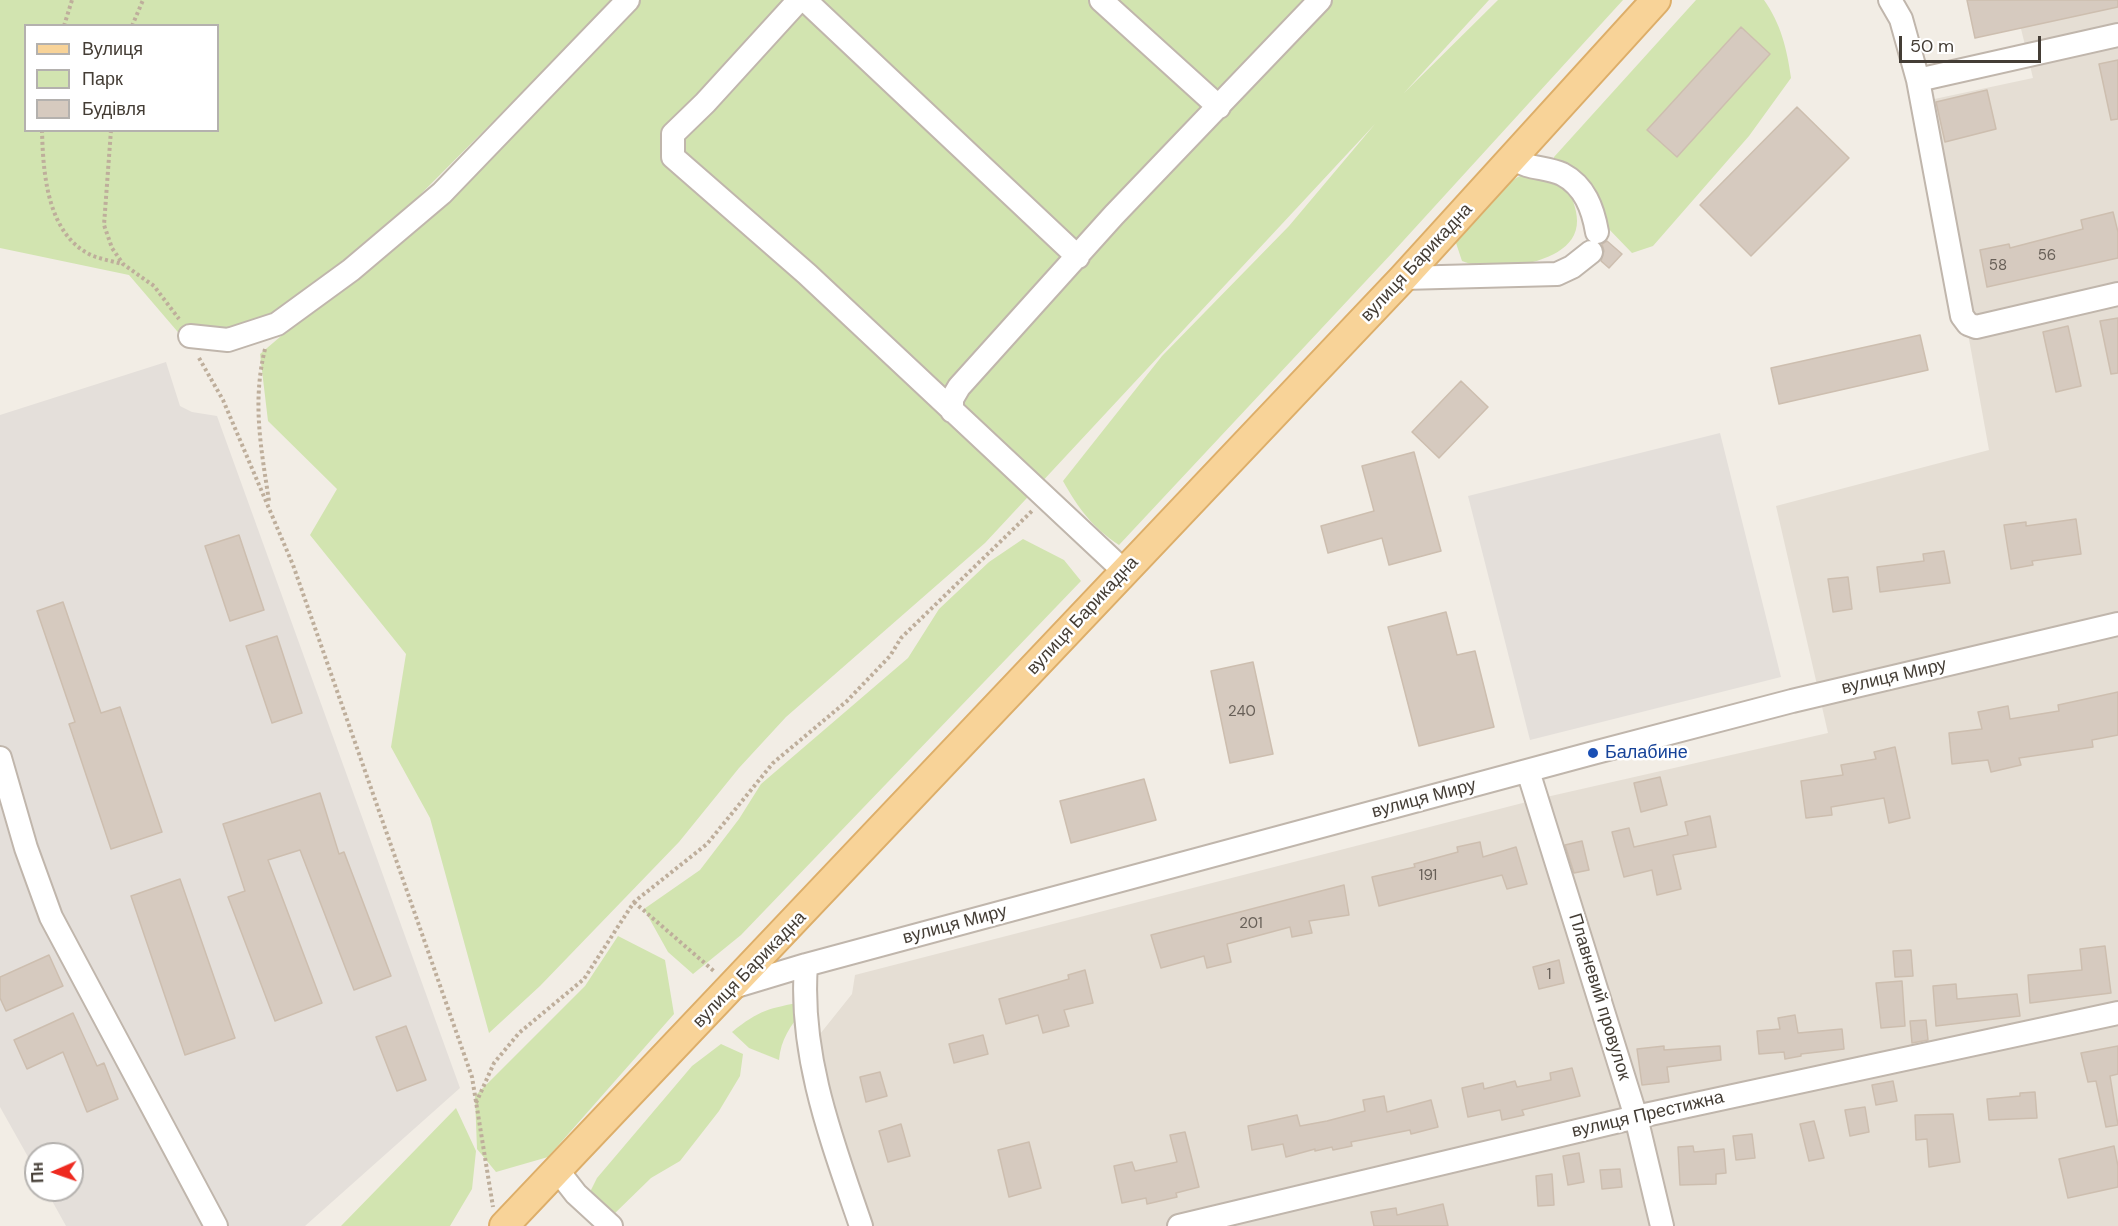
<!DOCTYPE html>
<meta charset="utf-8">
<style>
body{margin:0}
#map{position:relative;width:2118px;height:1226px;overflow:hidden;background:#f2ede5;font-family:"DM Sans",sans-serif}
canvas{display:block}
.legend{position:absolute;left:24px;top:24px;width:195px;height:108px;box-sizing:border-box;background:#fff;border:2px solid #b4b1ae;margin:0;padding:8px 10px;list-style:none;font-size:18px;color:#443d35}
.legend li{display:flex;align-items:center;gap:12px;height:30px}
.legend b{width:30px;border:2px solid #b4b1ae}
.north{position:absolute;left:24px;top:1142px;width:60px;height:60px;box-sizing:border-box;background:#fff;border:2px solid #b4b1ae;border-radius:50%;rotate:268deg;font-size:16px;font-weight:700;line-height:24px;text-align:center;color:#443d35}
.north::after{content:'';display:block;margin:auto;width:21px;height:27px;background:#ee2a20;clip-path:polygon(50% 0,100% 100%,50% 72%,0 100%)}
.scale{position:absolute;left:1899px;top:36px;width:142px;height:27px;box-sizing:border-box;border:3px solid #443d35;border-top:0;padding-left:8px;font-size:18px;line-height:21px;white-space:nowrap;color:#443d35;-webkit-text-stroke:4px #fff;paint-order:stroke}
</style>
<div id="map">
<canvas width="2118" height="1226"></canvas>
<ul class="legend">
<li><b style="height:8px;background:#f8d398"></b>Вулиця</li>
<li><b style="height:16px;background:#d2e4b0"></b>Парк</li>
<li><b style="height:16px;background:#d6cabf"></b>Будівля</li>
</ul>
<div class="north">Пн</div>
<div class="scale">50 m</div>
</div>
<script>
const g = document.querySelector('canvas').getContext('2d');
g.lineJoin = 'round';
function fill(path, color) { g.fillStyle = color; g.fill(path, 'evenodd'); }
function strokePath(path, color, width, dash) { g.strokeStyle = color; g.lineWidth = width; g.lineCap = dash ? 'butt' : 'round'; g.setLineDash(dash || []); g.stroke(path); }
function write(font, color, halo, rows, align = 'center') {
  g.font = font + ' "DM Sans",sans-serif'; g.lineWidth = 5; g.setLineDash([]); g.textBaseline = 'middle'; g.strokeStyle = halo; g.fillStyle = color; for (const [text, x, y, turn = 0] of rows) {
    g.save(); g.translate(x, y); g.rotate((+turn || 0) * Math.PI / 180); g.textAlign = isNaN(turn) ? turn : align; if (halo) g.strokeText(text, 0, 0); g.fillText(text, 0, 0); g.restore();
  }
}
fill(new Path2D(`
 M2014,0H2118V1226H866L821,1072L820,1034L852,994L855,975L1542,798L1828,733L1776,506L1989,450L1967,328L1911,104L2033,78Z`), '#e5ded4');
fill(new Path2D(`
 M166,362L180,406L192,412L217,416L460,1088L305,1226H66L46,1190H72V1154H36V1171L0,1107V415Z
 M1720,433L1781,677L1530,740L1468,496Z`), '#e4dfda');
fill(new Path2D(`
 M0,0H614L391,224L629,0H1489L1404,93L1498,0H1623L1393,252L1119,545C1093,528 1078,508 1063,481L1162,356L1289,226L1375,124L985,543L786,717L739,768L679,842L540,986L489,1033L430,818L391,747L406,654L310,535L337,489L268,421L260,354L287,331L375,240L282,327L189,345L129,275L0,248ZM26,26H218V130H26Z
 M1696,0H1764C1781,24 1787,49 1791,78L1749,136L1653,246L1632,253L1604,224L1572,198C1576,210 1580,222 1574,235C1559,266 1491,273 1462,261L1456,243C1471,227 1501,186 1518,177C1532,170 1549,181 1561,188L1553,174L1554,157Z
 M1023,539L1064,560L1081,581L741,935L693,974L668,952L644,909L700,870L739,819L761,784L908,658L939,609L989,562Z
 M618,936L665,960L674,1014L548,1157L496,1172L477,1149L475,1096L585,986Z
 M803,1002L804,1010C790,1026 781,1039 779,1060L749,1048L732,1032C759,1010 770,1008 803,1002Z
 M721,1044L743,1054L740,1076L719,1111L680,1161L651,1178L611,1217L589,1194L597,1178L692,1066Z
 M456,1108L476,1151L472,1189L450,1226H341Z`), '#d2e4b0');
const building = new Path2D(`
 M1967,0H2118V7L1975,38Z
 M1741,27L1770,54L1677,157L1647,130Z
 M2118,60V119L2111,120L2099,64Z
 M1987,90L1996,129L1945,142L1936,102Z
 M1797,107L1849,158L1751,256L1700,205Z
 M2113,212L2118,232V258L1987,287L1980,250L2009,244L2010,248L2083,229L2081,220Z
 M1607,241L1622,254L1609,268L1601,261L1604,251L1602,244Z
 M2118,318V373L2111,374L2100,321Z
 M2068,326L2081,386L2056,392L2043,332Z
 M1920,335L1928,370L1779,404L1771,368Z
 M1461,381L1488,407L1439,458L1412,432Z
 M1414,452L1441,551L1389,565L1382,538L1328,553L1321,526L1374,511L1362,466Z
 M2076,519L2081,554L2032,561L2033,565L2011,569L2004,525L2026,522V526Z
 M239,535L264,610L230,621L205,546Z
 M1944,551L1950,583L1880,592L1877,567L1924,561L1923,554Z
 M1848,577L1852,609L1833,612L1828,579Z
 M63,602L101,713L120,707L162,832L111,849L69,724L75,722L37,611Z
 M1446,612L1457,655L1475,651L1494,727L1419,746L1388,627Z
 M277,636L302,713L272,723L246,646Z
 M1253,662L1273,754L1230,763L1211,671Z
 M2118,692V735L2092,740L2093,747L2019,758L2021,765L1991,772L1988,760L1952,764L1949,733L1982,729L1978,712L2008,706L2010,719L2059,711L2058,705Z
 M1895,747L1910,818L1889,823L1884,798L1831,807L1832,815L1806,818L1801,781L1843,775L1841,765L1876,759L1874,752Z
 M1660,777L1667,805L1641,812L1634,783Z
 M1144,779L1156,820L1071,843L1060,801Z
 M320,793L339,854L344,852L391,976L354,990L300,850L268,860L322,1003L275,1021L228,897L245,891L223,824Z
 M1710,816L1716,847L1673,855L1681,889L1657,895L1652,870L1624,877L1612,832L1629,828L1634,847L1688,835L1685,822Z
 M1582,841L1589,870L1574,873L1565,845Z
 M1480,842L1483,857L1516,847L1527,884L1507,889L1502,875L1379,906L1372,877L1415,867L1414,864L1458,852L1457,847Z
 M180,879L235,1038L185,1055L131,896Z
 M1344,885L1349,915L1309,921L1312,933L1292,937L1290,927L1227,944L1231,962L1207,968L1204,956L1161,968L1151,935Z
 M2105,946L2111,993L2030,1003L2028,975L2082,970L2080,949Z
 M1911,950L1913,976L1895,977L1893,951Z
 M49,955L63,986L6,1011L0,998V977Z
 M1559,960L1564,983L1539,989L1533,967Z
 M1085,970L1093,1003L1064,1010L1069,1026L1043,1033L1038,1015L1006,1024L999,999L1069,979L1068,975Z
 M1902,981L1905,1026L1881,1028L1876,983Z
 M1956,984L1957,999L2017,994L2020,1016L1936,1026L1933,986Z
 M73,1013L97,1066L104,1063L118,1099L87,1112L63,1052L27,1069L14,1040Z
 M1795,1015L1798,1033L1842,1029L1844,1049L1801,1054V1056L1785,1059L1784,1052L1759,1054L1757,1031L1780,1029L1778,1018Z
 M1926,1020L1928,1040L1912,1043L1910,1021Z
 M406,1026L426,1080L397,1091L376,1037Z
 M983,1035L988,1054L954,1063L949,1044Z
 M1664,1046V1050L1720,1046L1721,1060L1667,1067L1669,1082L1642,1085L1637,1049Z
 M2118,1046V1074L2110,1076L2118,1125L2106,1127L2096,1081L2088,1082L2081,1053Z
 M1572,1068L1580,1096L1522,1110L1524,1115L1502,1120L1500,1110L1468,1117L1462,1088L1483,1083L1484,1089L1515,1081L1517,1087L1551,1080L1550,1073Z
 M880,1072L887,1096L866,1102L860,1077Z
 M1893,1081L1897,1101L1876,1105L1872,1085Z
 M2035,1092L2037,1118L1989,1120L1987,1099L2020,1096V1093Z
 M1384,1096L1387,1112L1431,1100L1438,1127L1411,1134L1410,1130L1351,1142L1352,1146L1333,1150L1332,1147L1315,1151V1149L1286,1157L1283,1144L1252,1150L1248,1126L1297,1115L1300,1126L1327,1121L1365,1111L1363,1100Z
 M1865,1107L1869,1132L1850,1136L1845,1110Z
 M1953,1114L1960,1162L1929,1167L1927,1139L1916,1140L1915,1115Z
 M1814,1121L1824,1158L1809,1161L1800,1124Z
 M901,1124L910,1156L888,1162L879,1131Z
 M1185,1132L1199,1187L1176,1193L1177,1197L1147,1204L1146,1198L1122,1203L1114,1166L1132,1162L1135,1171L1177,1162L1170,1135Z
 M1752,1134L1755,1158L1736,1160L1733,1136Z
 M1029,1142L1041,1188L1009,1197L998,1150Z
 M1693,1146L1694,1152L1724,1149L1726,1173L1716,1174V1184L1680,1185L1678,1147Z
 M2114,1146L2118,1166V1187L2068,1198L2059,1159Z
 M1579,1153L1584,1182L1568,1185L1563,1156Z
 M1620,1169L1622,1187L1602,1189L1600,1170Z
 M1552,1174L1554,1205L1538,1206L1536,1176Z
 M1443,1204L1448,1226H1374L1371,1212L1396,1208L1397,1215Z`);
fill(building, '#d6cabf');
strokePath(building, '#cdbeaf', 1.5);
const minor = new Path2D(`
 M799,0L705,103L673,134V157L807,274L1124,571
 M805,0L1078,257
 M1101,0L1219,107
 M1890,0L1901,19L1918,80L1962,316L1968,324L1976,327L2118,294
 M1918,80L2118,35
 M1513,159C1529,169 1546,167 1562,174C1585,186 1593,209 1597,232
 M1403,278L1557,274L1572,267L1591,252
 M190,336L228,340L277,324L351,270L442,193L628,0
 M952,411V399L959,387L1114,215L1320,0
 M0,758L26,848L51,917L216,1226
 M1528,771L1636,1117L1662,1226
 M806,965C799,1056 832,1141 861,1226
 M733,987L806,965L1593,753L1792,701L2118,624
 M558,1171L576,1194L611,1226
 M1179,1226L1636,1117L2118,1013`);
const major = new Path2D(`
 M504,1226L1403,278L1656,0`);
strokePath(minor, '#c0b6ac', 26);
strokePath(major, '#ddae69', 32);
strokePath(new Path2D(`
 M64,26L72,0
 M132,26L143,0
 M42,130C43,173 47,234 91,255C100,259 112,261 122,264
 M111,130L104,225L112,248L123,264L154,286L179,319
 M265,349C252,402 261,448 269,501
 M199,358L223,400L293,565L472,1077L493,1207
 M634,902L715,972
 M476,1103L494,1063L519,1033L584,979L634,902L707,844L773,763L847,701L890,656L901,638L1033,510`), '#beae9b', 4, [3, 3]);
strokePath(minor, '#fff', 22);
strokePath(major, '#f8d398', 28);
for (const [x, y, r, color] of [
 [1593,753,6,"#1a4fb4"]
]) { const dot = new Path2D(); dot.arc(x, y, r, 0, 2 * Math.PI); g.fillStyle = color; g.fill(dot); strokePath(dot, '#fff', 2); }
write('15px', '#686058', null, [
 ["56",2047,256],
 ["58",1998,266],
 ["240",1242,712],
 ["191",1428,876],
 ["201",1251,924],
 ["1",1549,975]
]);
write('18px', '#443d35', '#fff', [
 ["вулиця Барикадна",1417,263,-47],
 ["вулиця Барикадна",1083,616,-47],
 ["вулиця Миру",1894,677,-13],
 ["вулиця Миру",1424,799,-15],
 ["вулиця Миру",955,925,-15],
 ["вулиця Барикадна",750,970,-46],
 ["Плавневий провулок",1599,997,73],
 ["вулиця Престижна",1648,1115,-13]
]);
write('18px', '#164399', '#fff', [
 ["Балабине",1605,753]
], 'left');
</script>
